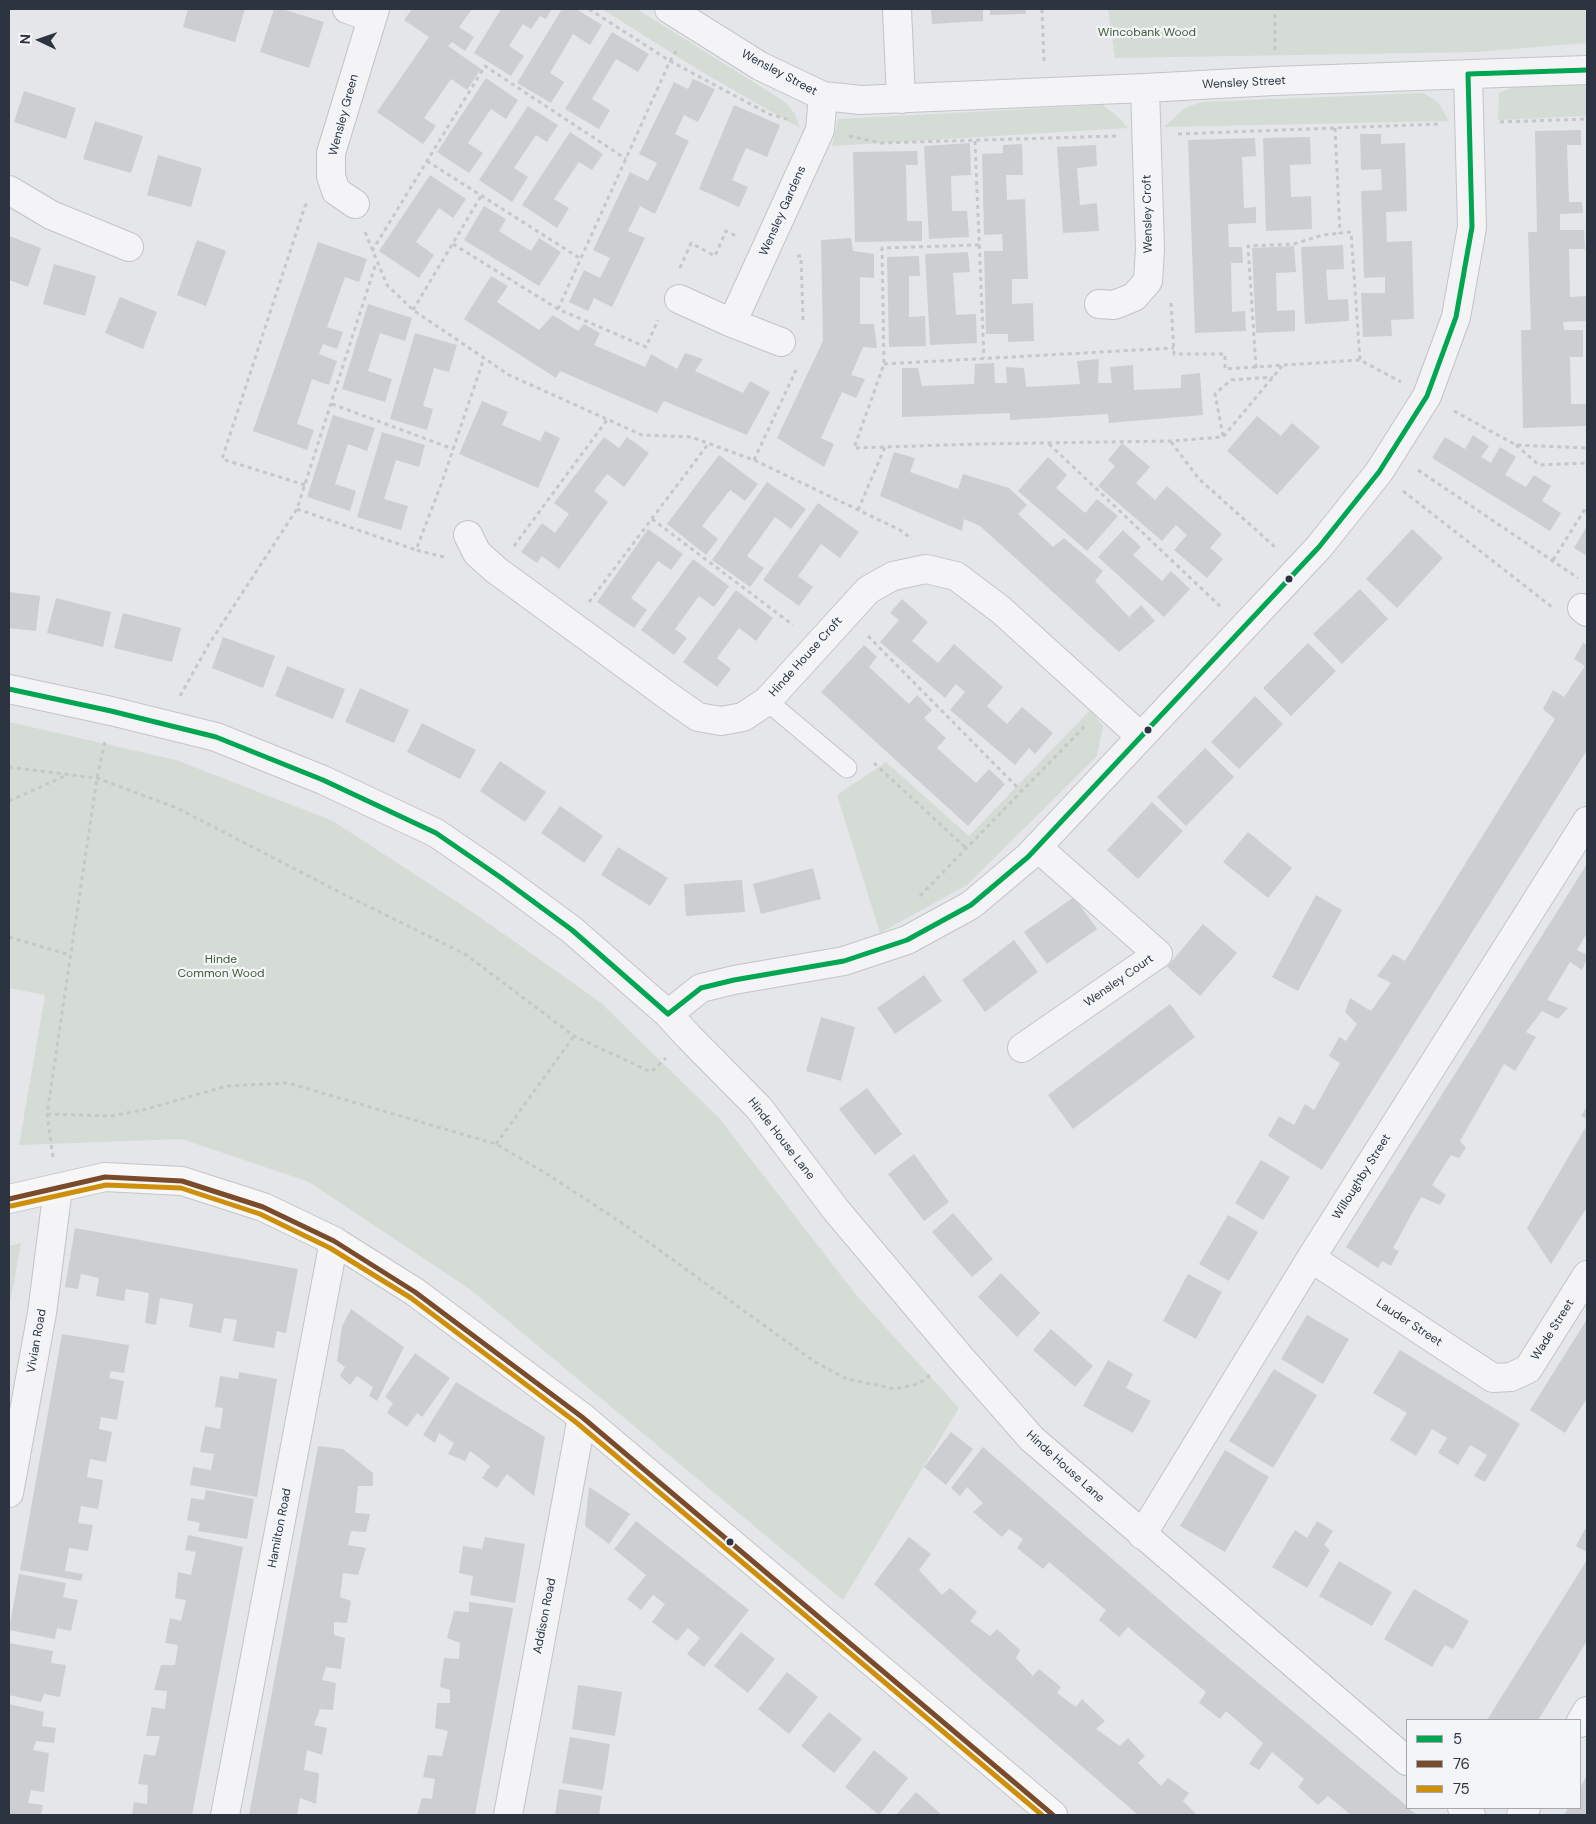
<!DOCTYPE html>
<style>
body{margin:0}
#map{position:relative;width:1596px;height:1824px;overflow:hidden;background:#e4e6e9;font-family:"DM Sans",sans-serif}
canvas{display:block}
.frame{position:absolute;inset:0;border:10px solid #2c3441;pointer-events:none}
.legend{position:absolute;left:1406px;top:1719px;width:175px;height:90px;box-sizing:border-box;background:#f3f5f8;border:1px solid #a3a8af;margin:0;padding:6px 9px;list-style:none;font-size:15px;color:#2c3441}
.legend li{display:flex;align-items:center;gap:10px;height:25px}
.legend b{width:25px;border:1px solid #a3a8af}
.north{position:absolute;left:15px;top:15px;width:50px;height:50px;-webkit-text-stroke:4px #f3f5f8;paint-order:stroke;rotate:273deg;font-size:14px;font-weight:700;line-height:20px;text-align:center;color:#2c3441}
.north::after{content:'';display:block;margin:auto;width:18px;height:22px;background:#2c3441;clip-path:polygon(50% 0,100% 100%,50% 72%,0 100%)}
</style>
<div id="map">
<canvas width="1596" height="1824"></canvas>
<div class="frame"></div>
<ul class="legend">
<li><b style="height:6px;background:#00a651"></b>5</li>
<li><b style="height:6px;background:#7a4b2a"></b>76</li>
<li><b style="height:6px;background:#ce8f0d"></b>75</li>
</ul>
<div class="north">N</div>
</div>
<script>
const g = document.querySelector('canvas').getContext('2d');
g.lineJoin = 'round';
function fill(path, color) { g.fillStyle = color; g.fill(path, 'evenodd'); }
function strokePath(path, color, width, dash) { g.strokeStyle = color; g.lineWidth = width; g.lineCap = dash ? 'butt' : 'round'; g.setLineDash(dash || []); g.stroke(path); }
function write(font, color, halo, rows, align = 'center') {
  g.font = font + ' "DM Sans",sans-serif'; g.lineWidth = 4.5; g.setLineDash([]); g.textBaseline = 'middle'; g.strokeStyle = halo; g.fillStyle = color; for (const [text, x, y, turn = 0] of rows) {
    g.save(); g.translate(x, y); g.rotate((+turn || 0) * Math.PI / 180); g.textAlign = isNaN(turn) ? turn : align; if (halo) g.strokeText(text, 0, 0); g.fillText(text, 0, 0); g.restore();
  }
}
fill(new Path2D(`
 M602,9H637L785,102L795,114L800,128L702,72Z
 M1108,9H1587V43L1477,52L1115,58Z
 M1587,83V116L1498,120L1499,93L1517,86Z
 M1423,93L1438,102L1449,121L1164,127L1185,108L1201,102Z
 M1103,105L1117,116L1128,128L832,146L838,119Z
 M1090,710L1103,726L1097,756L967,885L880,933L837,795L886,762L969,836Z
 M9,722L176,760L333,821L471,911L600,1002L719,1118L857,1296L959,1408L843,1600L471,1290L309,1182L182,1139L19,1145L45,995L9,988Z
 M21,1243L9,1309V1246Z`), '#d5dcd5');
fill(new Path2D(`
 M188,9H245L235,42L183,27Z
 M274,9H282L324,22L309,68L260,52Z
 M412,9H472L459,27L474,37L465,51L452,42L448,46L481,69L467,90L451,79L424,118L436,126L423,144L377,112L429,37L404,20Z
 M501,9H552L546,19L540,16L531,29L523,24L509,46L524,56L511,76L474,53Z
 M562,9H576L602,25L590,45L573,34L550,73L564,82L551,103L517,83Z
 M931,9H983V21L932,24Z
 M990,9H1025L1026,14L990,15Z
 M612,32L649,54L638,72L616,59L592,99L610,110L599,129L565,109Z
 M486,78L518,100L506,119L491,109L468,143L483,153L469,173L437,152Z
 M693,79L715,89L698,122L684,115L675,134L689,141L655,214L640,206L628,231L645,238L612,307L594,298L588,311L569,302L584,270L600,278L610,258L593,250L630,172L648,181L657,163L639,154L674,82L688,89Z
 M24,91L76,108L66,139L14,122Z
 M734,105L780,125L767,157L746,148L732,180L748,187L739,207L699,189Z
 M528,106L558,125L547,142L536,135L514,168L528,177L512,202L479,180Z
 M95,121L143,136L131,173L83,159Z
 M1581,130V145H1567L1569,202H1582L1583,213L1560,214V230H1584L1585,249H1569L1570,297L1587,296V321L1563,322L1564,330H1583V357H1570L1571,404H1586V426L1523,428L1521,330H1531L1528,232H1537L1535,131Z
 M570,132L603,154L592,170L579,162L554,199L569,208L557,228L522,205Z
 M1360,134H1381V144L1405,143L1407,211L1386,212L1387,242L1412,241L1414,319L1391,320L1392,336L1363,337L1361,293H1385V277L1364,278L1361,191L1382,190L1381,169L1361,170Z
 M1310,137L1311,164L1290,165L1291,197L1311,196L1312,229L1266,231L1263,138Z
 M1255,138L1256,156L1242,157L1244,208L1256,207V223L1228,224L1229,247H1242L1243,263H1231L1232,312L1245,311L1246,331L1195,333L1188,140Z
 M970,143L971,175L951,176L952,211H967L969,237L929,239L924,146Z
 M1022,144L1023,175H1006L1007,200L1025,199L1028,279H1012V304L1033,303L1034,341L1008,342V334H986L984,251H1003L1002,234L984,235L982,154L1003,153V145Z
 M1096,145L1097,166L1077,168L1080,205L1097,203L1099,231L1063,233L1057,147Z
 M917,151L918,165H906L907,221H922V241L855,242L853,152Z
 M158,155L202,168L191,207L147,195Z
 M430,175L466,199L453,218L439,208L416,242L434,255L419,278L379,251Z
 M484,206L506,219L499,231L531,251L539,238L561,252L539,286L464,240Z
 M9,236L41,248L28,287L9,280Z
 M851,238L853,251L874,254V278L860,277V324H874L877,348L863,347L851,375L865,379L856,398L842,392L821,438L834,444L824,467L777,438L823,341L821,240Z
 M197,240L226,251L206,306L177,295Z
 M318,242L367,259L359,282L345,277L327,327L343,332L337,349L323,344L319,354L337,361L329,385L312,379L297,424L314,430L307,450L253,431Z
 M1343,245L1344,269L1326,270L1328,300L1348,299L1349,321L1305,324L1301,247Z
 M1294,246L1296,272L1276,273L1277,311L1295,310V331L1256,333L1252,248Z
 M968,252L970,272L953,273L956,315L976,314L977,343L930,345L925,254Z
 M919,256L920,276H909V317L925,316L926,346L889,347L887,257Z
 M54,264L96,276L85,316L43,304Z
 M491,276L508,286L497,302L539,330L553,315L578,331L584,324L600,333L594,345L645,367L651,354L677,369L685,353L703,359L695,371L743,393L750,381L770,392L747,435L664,401L657,413L560,371L556,378L464,319Z
 M120,297L157,312L143,349L105,333Z
 M368,304L412,318L405,341L380,333L368,371L392,379L385,402L342,389Z
 M415,333L457,345L449,372L434,368L423,406L433,409L427,430L390,419Z
 M1099,359L1098,383H1112L1110,367L1133,365L1134,390L1181,388V375L1200,373L1203,415L1109,423L1108,414L1010,420V413L902,417V368H918L922,386L974,384L975,364L994,363L995,383H1007L1006,367L1024,368L1026,387L1080,384L1077,361Z
 M482,401L508,412L502,425L540,441L545,431L560,438L538,488L459,454Z
 M333,415L375,428L367,451L348,444L335,484L356,491L350,511L307,497Z
 M1257,416L1281,436L1292,423L1320,447L1277,495L1227,451Z
 M382,432L425,445L419,467L396,460L384,499L408,506L401,530L357,517Z
 M1473,435L1489,446L1481,457L1491,463L1500,447L1516,457L1505,475L1526,487L1534,475L1551,486L1542,501L1561,513L1550,531L1432,458L1445,437L1465,449Z
 M604,437L619,448L627,437L649,453L624,487L607,474L594,491L608,502L559,569L542,556L537,563L521,552L542,523L555,533L569,514L554,503Z
 M1122,443L1150,467L1136,483L1155,500L1167,486L1222,534L1210,548L1223,559L1207,578L1174,550L1187,535L1176,525L1162,541L1098,486L1115,466L1108,460Z
 M894,452L915,458L910,472L958,489L963,474L1009,488L1027,505L1018,514L1053,547L1064,538L1103,571L1095,581L1129,617L1141,605L1155,621L1119,652L980,526L964,519L962,531L880,496Z
 M719,455L758,484L745,501L730,490L702,526L718,539L706,555L667,524Z
 M1048,457L1067,475L1056,488L1085,513L1097,499L1118,516L1087,551L1018,491Z
 M767,482L806,509L791,529L775,517L747,556L764,568L750,587L712,560Z
 M818,503L859,532L840,558L821,544L798,576L813,587L799,606L763,580Z
 M1587,526V556L1574,548Z
 M648,529L683,554L671,570L658,561L631,598L647,610L634,628L597,602Z
 M1412,529L1443,558L1397,608L1366,579Z
 M1123,530L1141,547L1133,555L1162,581L1171,571L1190,589L1164,617L1098,557Z
 M693,559L729,586L714,607L699,596L675,629L687,638L674,655L641,630Z
 M1360,589L1388,619L1342,664L1313,634Z
 M736,590L773,618L756,641L739,628L717,658L731,669L717,687L683,662Z
 M9,592L40,596L36,631L9,628Z
 M56,598L111,612L103,647L47,633Z
 M902,599L928,622L912,641L938,663L954,644L1003,687L987,706L1007,724L1022,707L1053,733L1035,754L1029,748L1015,765L950,710L965,692L956,684L945,698L880,642L899,620L890,613Z
 M123,613L181,628L172,662L114,648Z
 M223,637L275,656L263,688L212,668Z
 M1308,643L1336,671L1291,716L1263,688Z
 M1583,643L1587,645V750L1322,1170L1268,1136L1279,1116L1294,1125L1305,1104L1314,1110L1340,1063L1329,1056L1339,1037L1346,1041L1357,1024L1345,1012L1350,998L1371,1011L1391,983L1377,976L1393,954L1405,961L1555,719L1543,709L1553,690L1564,697L1585,666L1574,659Z
 M864,645L877,657L869,667L909,704L917,695L932,710L924,718L946,738L937,748L976,783L989,769L1005,784L968,826L821,692Z
 M287,666L345,689L333,719L275,696Z
 M360,688L409,710L394,743L345,722Z
 M1255,696L1283,724L1239,769L1211,742Z
 M422,723L476,750L460,779L407,752Z
 M1205,748L1234,777L1186,826L1157,797Z
 M500,761L546,792L525,822L480,791Z
 M1152,802L1183,831L1138,879L1107,850Z
 M560,806L603,836L584,863L541,833Z
 M1248,832L1292,868L1268,898L1223,862Z
 M618,847L668,878L650,906L601,875Z
 M1587,864V933L1577,950L1587,955V958L1582,970L1570,962L1547,1000L1568,1008L1558,1019L1542,1011L1526,1032L1536,1037L1515,1071L1504,1064L1460,1141L1466,1148L1459,1158L1451,1155L1432,1185L1446,1195L1440,1205L1421,1197L1393,1248L1399,1251L1391,1266L1382,1261L1378,1268L1346,1247Z
 M813,868L821,899L761,914L753,884Z
 M742,880L745,912L686,916L684,884Z
 M1316,895L1342,910L1298,991L1272,977Z
 M1074,897L1097,929L1047,964L1024,932Z
 M1203,924L1237,953L1200,996L1167,967Z
 M1014,940L1038,972L985,1012L962,980Z
 M924,975L942,1001L895,1034L877,1008Z
 M1170,1004L1195,1037L1073,1129L1048,1095Z
 M821,1017L855,1027L841,1081L806,1071Z
 M867,1088L902,1134L875,1155L839,1109Z
 M1587,1106V1119L1581,1116Z
 M1587,1125V1207L1551,1264L1527,1228Z
 M914,1154L949,1202L924,1221L888,1174Z
 M1261,1160L1290,1177L1263,1220L1235,1203Z
 M953,1213L993,1259L972,1277L932,1232Z
 M1228,1215L1258,1232L1229,1281L1199,1264Z
 M75,1228L298,1269L286,1333L277,1331L274,1348L233,1341L237,1320L224,1318L221,1333L189,1327L193,1304L160,1298L156,1325L145,1323L149,1293L126,1289L124,1301L96,1296L99,1278L81,1274L78,1289L65,1287Z
 M1001,1273L1040,1313L1017,1337L978,1297Z
 M1188,1274L1222,1292L1196,1339L1163,1321Z
 M351,1309L404,1347L377,1401L369,1396L373,1387L357,1376L350,1385L340,1376L345,1367L337,1361L342,1326Z
 M1307,1315L1349,1339L1323,1384L1281,1359Z
 M1587,1319V1398L1565,1433L1530,1410Z
 M1051,1329L1093,1366L1075,1387L1033,1350Z
 M62,1334L129,1345L124,1373L111,1371L109,1378L124,1381L117,1420L101,1417L99,1429L112,1432L106,1462L90,1459L87,1477L103,1480L98,1509L81,1506L78,1523L93,1525L88,1551L69,1548L65,1571L83,1574L81,1581L20,1570Z
 M1400,1350L1520,1424L1485,1482L1474,1476L1487,1455L1470,1445L1458,1465L1438,1453L1447,1438L1432,1429L1416,1456L1390,1440L1407,1413L1373,1393Z
 M415,1353L450,1378L422,1417L417,1413L407,1427L387,1413L393,1403L385,1397Z
 M1108,1360L1133,1374L1126,1388L1151,1401L1133,1433L1083,1406Z
 M1274,1369L1317,1395L1273,1468L1229,1441Z
 M239,1372L277,1379L257,1497L190,1485L193,1467L211,1470L214,1454L200,1452L205,1426L220,1429L223,1408L215,1407L220,1376L238,1379Z
 M456,1382L545,1437L534,1496L507,1474L497,1488L482,1478L490,1466L470,1451L465,1461L448,1454L454,1443L439,1433L435,1443L423,1435Z
 M951,1432L973,1449L946,1485L924,1467Z
 M318,1446L343,1449L373,1473V1486H358L355,1513L370,1514L366,1532L351,1531L348,1545L366,1548L358,1575L343,1573L340,1597L351,1601L347,1623L334,1622V1635L345,1638L341,1669L326,1667L322,1680L336,1683L333,1710L320,1709L314,1725L327,1728L322,1755L307,1750L304,1770L319,1773L316,1804L300,1798L297,1815H249Z
 M983,1447L1192,1628L1407,1806V1808L1418,1815H1351L1328,1796L1318,1805L1298,1787L1304,1779L1272,1752L1259,1770L1249,1764L1263,1743L1226,1711L1220,1719L1199,1703L1206,1692L1128,1627L1119,1637L1099,1620L1106,1610L1049,1562L1043,1569L1017,1548L1023,1539L1009,1529L1002,1537L973,1512L983,1503L967,1487L960,1496L951,1488Z
 M1225,1450L1269,1477L1225,1552L1180,1526Z
 M589,1487L630,1514L609,1544L585,1526Z
 M206,1490L254,1499L247,1539L198,1531L200,1523L187,1520L191,1498L204,1500Z
 M636,1521L749,1610L704,1667L687,1654L700,1638L688,1628L677,1641L652,1622L665,1604L653,1595L641,1610L627,1599L646,1575L614,1549Z
 M1317,1521L1333,1531L1324,1545L1330,1550L1307,1588L1272,1567L1295,1530L1307,1538Z
 M1585,1529L1587,1530V1552L1576,1546Z
 M188,1535L243,1547L192,1815H132L134,1802L147,1804L148,1785L138,1784L144,1754L155,1756L160,1736H146L152,1707L165,1709L167,1691L154,1690L161,1665H175L178,1645L165,1643L170,1618L181,1621L186,1600L175,1598L178,1572L191,1575L196,1552L185,1550Z
 M485,1537L525,1544L515,1603L470,1595L473,1576L459,1573L463,1546L482,1549Z
 M909,1537L931,1554L919,1570L942,1595L950,1588L977,1612L970,1621L990,1636L997,1629L1020,1650L1016,1658L1033,1676L1039,1669L1061,1687L1057,1693L1076,1707L1082,1699L1105,1721L1096,1729L1120,1746L1128,1738L1145,1756L1138,1763L1161,1786L1168,1778L1189,1793L1183,1801L1197,1815H1138L974,1673L874,1584Z
 M1587,1560V1641L1538,1720H1487Z
 M1339,1561L1392,1592L1372,1626L1319,1596Z
 M19,1574L66,1583L63,1597L78,1600L71,1631L57,1628L55,1639L9,1630Z
 M1414,1589L1469,1621L1453,1649L1445,1645L1432,1667L1384,1639Z
 M469,1602L513,1608L475,1815H417L422,1798L432,1799L435,1779L423,1777L428,1755L442,1756L448,1731L435,1728L437,1703H450V1690L440,1687L444,1658L459,1659L460,1643L447,1638L454,1611L469,1612Z
 M741,1632L775,1659L748,1693L714,1666Z
 M9,1643L53,1651L51,1663L66,1665L60,1697L44,1694L41,1702L9,1695Z
 M787,1672L818,1697L789,1734L758,1709Z
 M578,1685L622,1692L615,1736L572,1729Z
 M9,1704L44,1712L42,1726L56,1728L54,1743L36,1741L33,1750L49,1753L44,1792L31,1790L28,1803L43,1805L41,1815H9Z
 M829,1712L862,1739L834,1773L801,1746Z
 M570,1737L610,1744L603,1790L562,1783Z
 M874,1750L908,1778L879,1815L845,1787Z
 M1587,1775V1815H1564L1568,1808H1580V1788Z
 M559,1789L602,1796L599,1815H555Z
 M916,1792L942,1815H896Z`), '#cdced1');
const service = new Path2D(`
 M767,701L847,768`);
const minor = new Path2D(`
 M347,9L372,18
 M669,9L760,66L823,96L861,100L1145,88L1274,81L1587,70
 M897,9L901,99
 M9,190L51,215L129,247
 M355,204L336,191L331,176V153L375,9
 M679,299L732,323L781,342
 M1099,304L1114,305L1134,297L1148,281L1150,249L1145,88
 M732,323L820,130L823,96
 M468,535L477,553L496,570L675,701L698,717L721,721L743,717L767,701L868,590L893,576L926,569L956,576L1001,610L1140,736
 M1582,608L1587,612
 M9,689L111,711L216,737L323,780L436,833L500,877L572,930L668,1014L688,1036L759,1108L836,1210L959,1356L1032,1439L1407,1761
 M668,1014L701,988L734,980L844,961L907,940L971,905L1028,857L1319,547L1379,472L1427,396L1456,317L1472,227L1468,74
 M1022,1048L1158,954L1037,847
 M1311,1258L1493,1378L1511,1377L1528,1369L1587,1275
 M9,1493L42,1313L58,1188
 M1142,1535L1311,1258L1587,821
 M1580,1723L1587,1711
 M1462,1808L1471,1815
 M225,1815L334,1241
 M508,1815L582,1417
 M1521,1815L1526,1808`);
const secondary = new Path2D(`
 M9,1199L105,1177L182,1181L263,1207L334,1241L415,1292L582,1417L1053,1815`);
strokePath(service, '#c2c4c7', 21);
strokePath(minor, '#c2c4c7', 30);
strokePath(secondary, '#c2c4c7', 30);
strokePath(new Path2D(`
 M589,9L670,61L769,114L790,120
 M1042,9L1044,61
 M1275,50V9
 M1500,122L1587,119
 M1335,128L1340,233L1351,232L1360,360L1401,382
 M1178,134L1439,124
 M849,136L881,143L1117,136
 M975,141L984,358
 M427,161L581,259
 M365,232L387,285L413,310L509,375L642,435L691,437L754,460L900,530L912,539
 M453,244L558,309L646,347L658,320
 M979,245L882,248L884,364L854,448L978,444L1171,441L1223,437L1282,366
 M372,251L485,66L626,159
 M797,256H801L803,320
 M680,268L691,243L715,256L726,231L738,237
 M1171,303L1174,354H1225V369L1360,360
 M558,309L670,61L677,50
 M413,310L481,196
 M884,364L1174,348
 M1256,368L1248,246L1294,244L1323,235L1340,233
 M332,404L453,449
 M1454,411L1516,445L1587,448
 M1223,436L1215,394L1231,380L1273,377
 M1171,442L1199,479L1275,547
 M1049,444L1220,606
 M1516,445L1539,465L1587,463
 M754,460L796,370
 M1418,470L1578,578
 M305,485L222,459L305,206L308,203
 M1403,491L1552,607
 M297,509L416,550
 M858,510L885,447
 M652,519L793,625
 M514,546L607,420
 M444,557L416,550L442,482L484,358
 M1553,560L1587,506
 M589,602L709,443
 M868,636L1022,792
 M180,696L209,644L297,509L376,263
 M874,763L967,849
 M9,767L97,778L177,808L351,898L465,954L574,1036L651,1072L666,1058
 M9,801L67,775
 M920,896L1085,726
 M9,937L70,955
 M47,1114L111,1116L143,1110L227,1086L288,1083L496,1144L547,1174L619,1221L815,1362L847,1379L895,1389L918,1384L933,1373
 M496,1144L574,1036
 M53,1157L47,1114L97,778L105,741`), '#c5c7c9', 3, [4, 4]);
strokePath(service, '#f4f4f6', 19);
strokePath(minor, '#f4f4f6', 28);
strokePath(secondary, '#f7f7f8', 28);
strokePath(new Path2D(`
 M1468,74L1587,70
 M9,689L111,711L216,737L323,780L436,833L500,877L572,930L668,1014
 M668,1014L701,988L734,980L844,961L907,940L971,905L1028,857L1319,547L1379,472L1427,396L1456,317L1472,227L1468,74`), '#00a651', 5);
strokePath(new Path2D(`
 M9,1199L105,1177L182,1181L263,1207L334,1241L415,1292L582,1417L1053,1815`), '#7a4b2a', 5);
strokePath(new Path2D(`
 M11,1206L106,1185L181,1188L260,1214L330,1248L411,1298L577,1423L1042,1815`), '#ce8f0d', 5);
for (const [x, y, r, color] of [
 [1289,579,4.5,"#2c3441"],
 [1148,730,4.5,"#2c3441"],
 [730,1542,4.5,"#2c3441"]
]) { const dot = new Path2D(); dot.arc(x, y, r, 0, 2 * Math.PI); g.fillStyle = color; g.fill(dot); strokePath(dot, '#f3f5f8', 2); }
write('12px', '#415c3b', '#f3f5f8', [
 ["Wincobank Wood",1147,33],
 ["Hinde",221,960],
 ["Common Wood",221,974]
]);
write('12px', '#2c3441', '#f3f5f8', [
 ["Wensley Street",779,73,28],
 ["Wensley Street",1244,83,-3],
 ["Wensley Green",344,115,-75],
 ["Wensley Gardens",783,211,-66],
 ["Wensley Croft",1148,214,-91],
 ["Hinde House Croft",806,657,-48],
 ["Wensley Court",1119,981,-35],
 ["Hinde House Lane",781,1139,52],
 ["Willoughby Street",1362,1177,-58],
 ["Lauder Street",1409,1323,33],
 ["Wade Street",1553,1330,-58],
 ["Vivian Road",37,1341,-80],
 ["Hinde House Lane",1065,1467,42],
 ["Hamilton Road",280,1528,-79],
 ["Addison Road",545,1616,-79]
]);
</script>
